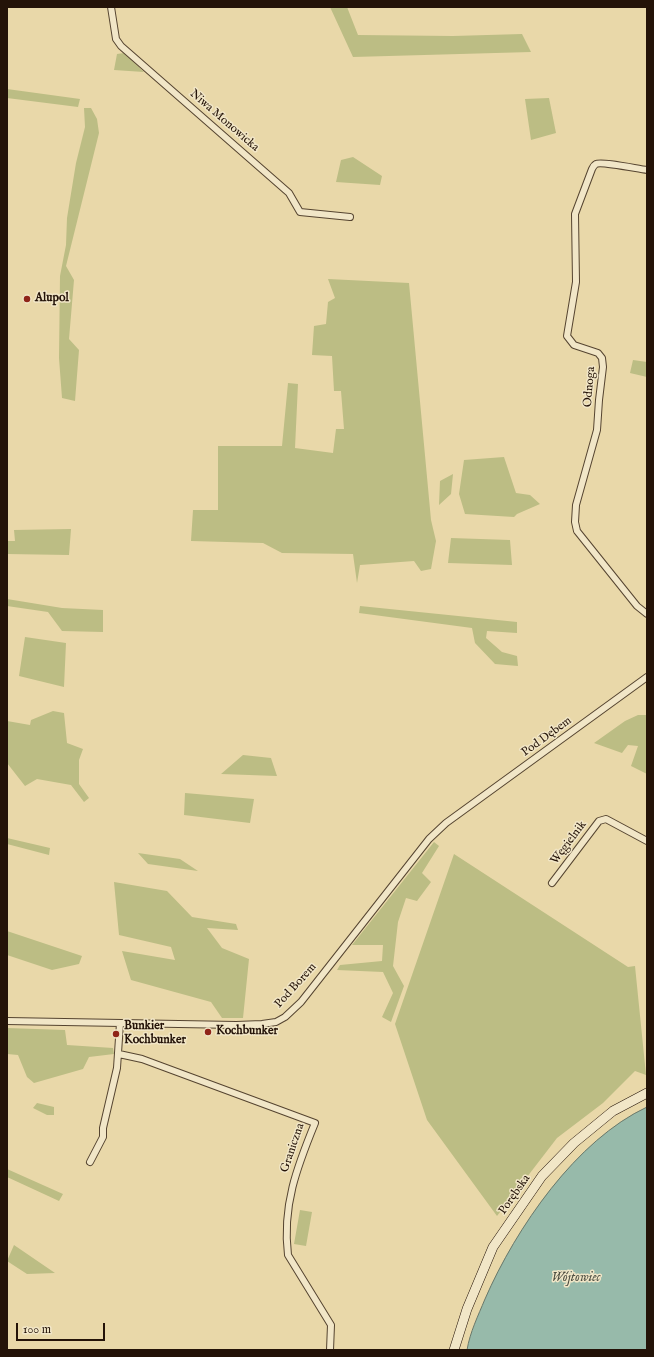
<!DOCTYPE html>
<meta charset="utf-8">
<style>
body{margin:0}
#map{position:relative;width:654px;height:1357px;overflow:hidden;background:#e9d8a9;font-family:"IM FELL English",serif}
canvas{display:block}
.frame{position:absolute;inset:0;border:8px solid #241308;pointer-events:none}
.scale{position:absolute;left:16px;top:1323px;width:89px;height:18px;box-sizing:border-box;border:2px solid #241308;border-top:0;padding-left:5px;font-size:12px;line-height:14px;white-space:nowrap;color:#241308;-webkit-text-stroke:3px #f1e6c7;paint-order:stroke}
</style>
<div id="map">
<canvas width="654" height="1357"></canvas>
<div class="frame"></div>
<div class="scale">100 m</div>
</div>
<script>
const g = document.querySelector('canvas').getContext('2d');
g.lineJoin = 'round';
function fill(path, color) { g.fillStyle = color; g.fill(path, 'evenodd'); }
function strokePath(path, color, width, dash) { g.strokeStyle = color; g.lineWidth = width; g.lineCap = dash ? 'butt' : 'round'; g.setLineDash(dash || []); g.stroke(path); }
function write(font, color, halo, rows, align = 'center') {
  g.font = font + ' "IM FELL English",serif'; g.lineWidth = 3; g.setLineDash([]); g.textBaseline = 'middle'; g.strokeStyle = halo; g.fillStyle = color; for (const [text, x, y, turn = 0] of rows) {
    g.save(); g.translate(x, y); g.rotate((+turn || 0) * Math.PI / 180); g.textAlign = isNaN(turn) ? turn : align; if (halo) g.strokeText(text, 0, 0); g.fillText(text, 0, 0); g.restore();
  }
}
fill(new Path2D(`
 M330,7H347L358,35L453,36L522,34L531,52L353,57Z
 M124,53L144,72L114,70L117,54Z
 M7,89L80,99L78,107L7,98Z
 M549,98L556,133L531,140L525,99Z
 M84,108H91L97,119L99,133L66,266L74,280L69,339L79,350L75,401L62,398L59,358L60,276L66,245L67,218L76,163L85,127Z
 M353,157L382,176L380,185L336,182L341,160Z
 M328,279L409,283L431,520L436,541L431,569L421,571L414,561L360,565L357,583L353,554L282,553L263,543L191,541L193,510H218V446H282L288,383L298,384L295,448L333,453L336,429H344L341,391H334L332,356L312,355L314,326L326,324L328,302L335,298Z
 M633,360L647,362V377L630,373Z
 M504,457L516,493L530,495L540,504L517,514L514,517L465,514L459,494L464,460Z
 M453,474L451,494L439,505L440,481Z
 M71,529L69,555L7,554V541H15L14,530Z
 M451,538L510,540L512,565L448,563Z
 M7,599L62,608L103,610V632L62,631L48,612L7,606Z
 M360,606L517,622V633L487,631L486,638L502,652L517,656L518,666L495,664L475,643L472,628L359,613Z
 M25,637L66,643L64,687L19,676Z
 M53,711L64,713L67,743L83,749L79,760V784L89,798L84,802L71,785L37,779L25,786L7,763V721L30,725L31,720Z
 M638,715H647V774L631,766L638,746L628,745L622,753L594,743L625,721Z
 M243,755L271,758L277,776L221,774Z
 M185,793L254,799L250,823L184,815Z
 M7,838L50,848L49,855L7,844Z
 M434,842L439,846L422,873L431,882L417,901L406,898L398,922L393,966L404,986L391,1022L382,1017L393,993L383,972L337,970L340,965L382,961L383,945H352Z
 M138,853L180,859L198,871L148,864Z
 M454,854L628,967L635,966L646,1075L635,1071L603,1103L557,1138L497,1216L427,1120L395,1024Z
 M114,882L167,891L192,917L236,924L238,930L207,928L222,948L249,959L243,1018H222L211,1002L131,980L122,951L175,960L171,947L119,935Z
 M7,931L82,956L79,964L52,970L7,955Z
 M7,1028L65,1030L67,1045L113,1048L114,1054L89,1057L83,1069L34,1083L27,1077L18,1055L7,1054Z
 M37,1103L54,1107V1115H47L33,1108Z
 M7,1169L63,1194L59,1201L7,1177Z
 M300,1210L312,1212L306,1246L294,1244Z
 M14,1245L55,1273L27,1274L7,1261Z`), '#bcbd84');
const water = new Path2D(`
 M647,1107V1350H467C470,1332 478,1316 485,1299C516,1228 576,1140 647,1107Z`);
fill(water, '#97baaa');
strokePath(water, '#697769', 1);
const street = new Path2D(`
 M111,7L116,39L121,46L289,193L300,212L350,217
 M647,170C638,169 601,161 596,164C594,165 593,167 592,169L575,214L576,282L567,336L574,345L598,353L602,358L603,367L599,400L597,430L576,505L575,522L577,531L637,606L647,614
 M552,883L599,821L606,819L647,841
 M7,1021L236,1025L262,1024L276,1022L285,1017L301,1002L429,839L446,823L647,677
 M119,1054L142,1059L315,1123C297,1167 282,1206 288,1255L331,1325L330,1350
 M90,1162L103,1137V1128L117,1068L120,1023`);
const secondary = new Path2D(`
 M454,1350L467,1309L493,1247L542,1176L574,1143L613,1111L647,1093`);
strokePath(street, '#554430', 8);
strokePath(secondary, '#241308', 10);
strokePath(street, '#f1e6c7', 6);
strokePath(secondary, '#f1e6c7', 9);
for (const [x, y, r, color] of [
 [27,299,4,"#8f2418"],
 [208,1032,4,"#8f2418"],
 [116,1034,4,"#8f2418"]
]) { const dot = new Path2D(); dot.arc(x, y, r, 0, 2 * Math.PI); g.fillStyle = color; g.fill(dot); strokePath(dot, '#f1e6c7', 1.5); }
write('12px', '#241308', '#f1e6c7', [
 ["Niwa Monowicka",224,121,41],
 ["Odnoga",590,387,-85],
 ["Pod Dębem",547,737,-36],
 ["Węgielnik",569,843,-53],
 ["Pod Borem",296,986,-48],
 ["Graniczna",293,1148,-71],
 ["Porębska",515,1195,-55]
]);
write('bold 12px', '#241308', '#f1e6c7', [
 ["Alupol",35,299],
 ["Bunkier",124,1027],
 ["Kochbunker",124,1041],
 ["Kochbunker",216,1032]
], 'left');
write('italic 13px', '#4c4d41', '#f1e6c7', [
 ["Wójtowiec",576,1278]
]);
</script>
